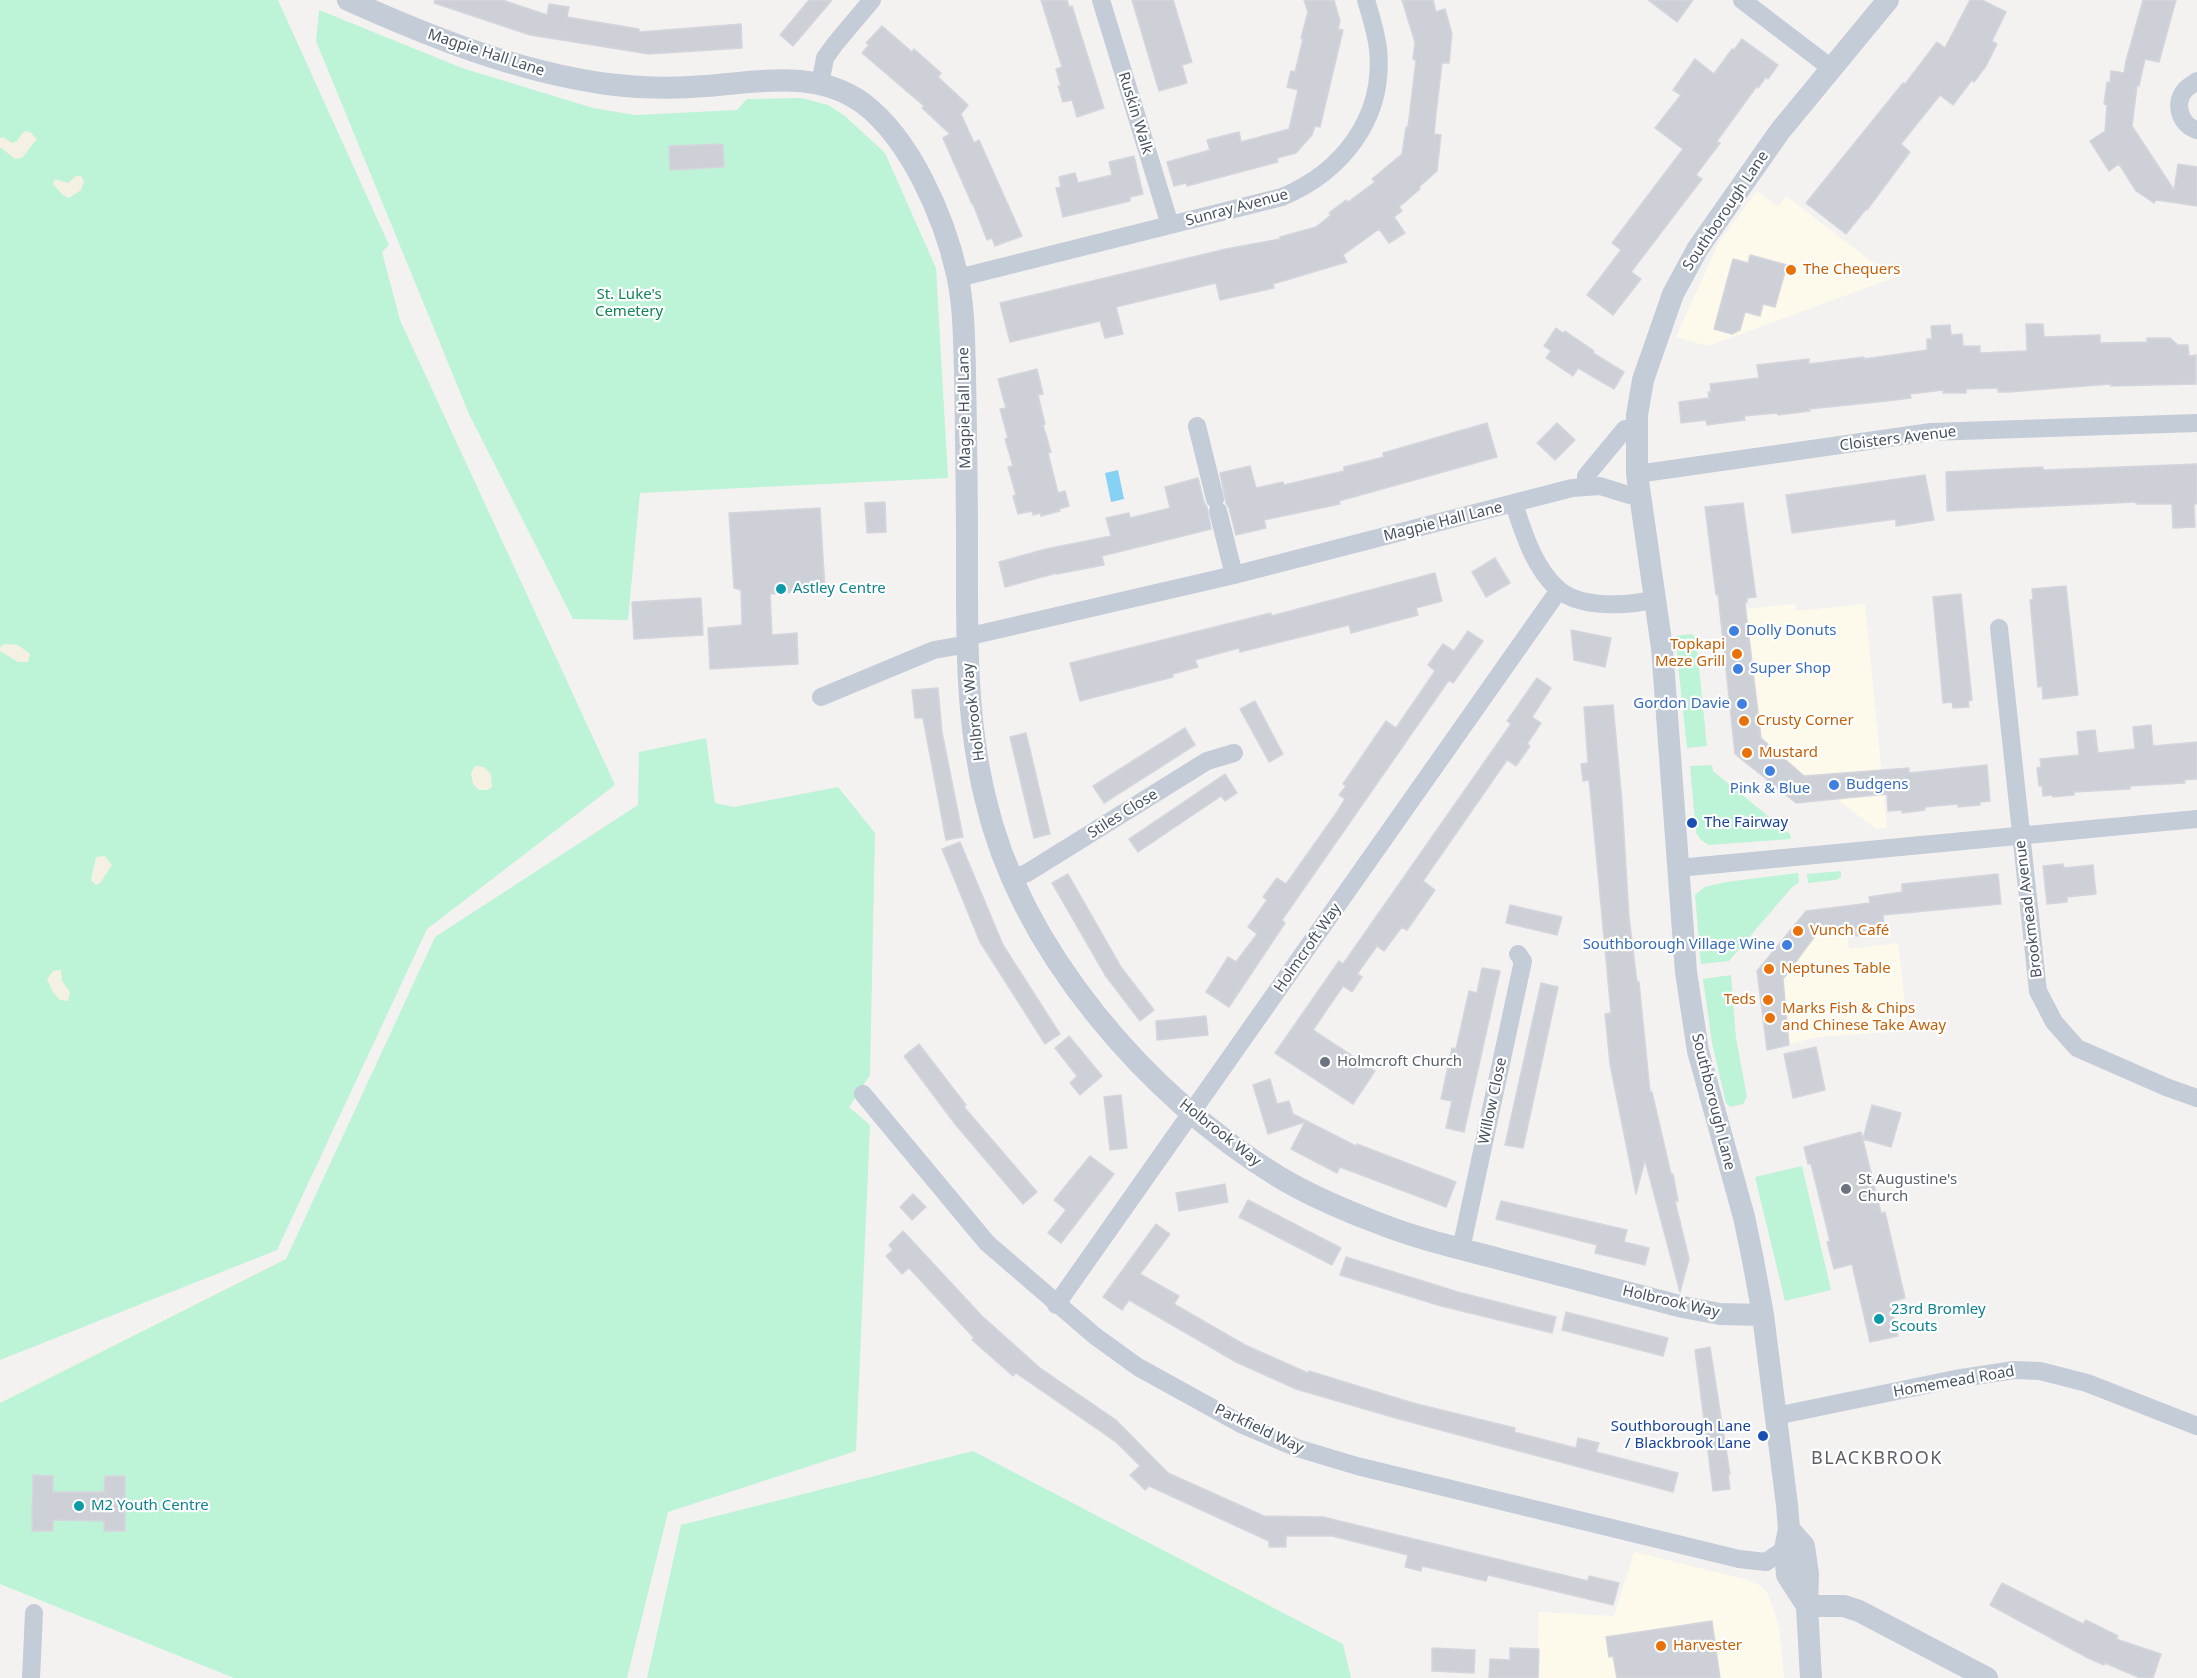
<!DOCTYPE html>
<meta charset="utf-8">
<style>
body{margin:0}
canvas{display:block;background:#f4f1f1}
</style>
<canvas width="2197" height="1678"></canvas>
<script>
const g = document.querySelector('canvas').getContext('2d');
g.lineJoin = 'round';
function fill(path, color) { g.fillStyle = color; g.fill(path, 'evenodd'); }
function strokePath(path, color, width, dash) { g.strokeStyle = color; g.lineWidth = width; g.lineCap = dash ? 'butt' : 'round'; g.setLineDash(dash || []); g.stroke(path); }
function write(font, color, halo, rows, align = 'center') {
  g.font = font + ' "Noto Sans",sans-serif'; g.lineWidth = 4.5; g.setLineDash([]); g.textBaseline = 'middle'; g.strokeStyle = halo; g.fillStyle = color; for (const [text, x, y, turn = 0] of rows) {
    g.save(); g.translate(x, y); g.rotate((+turn || 0) * Math.PI / 180); g.textAlign = isNaN(turn) ? turn : align; if (halo) g.strokeText(text, 0, 0); g.fillText(text, 0, 0); g.restore();
  }
}
fill(new Path2D(`
 M1757,191L1778,207L1786,196L1893,278L1708,346L1676,337L1719,242Z
 M1795,604L1796,611L1865,604L1887,828L1876,829L1837,799L1796,803L1735,754L1721,611Z
 M1844,906L1849,949L1898,943L1907,1023L1887,1022L1888,1032L1817,1037L1767,1050L1757,971L1806,911Z
 M1634,1552L1744,1579L1759,1585L1767,1592L1779,1625L1784,1678H1537L1539,1612L1614,1616Z`), '#fefaeb');
fill(new Path2D(`
 M0,0H278L389,245L382,252L400,320L615,785L427,929L277,1250L0,1360Z
 M319,10L462,68L593,108L635,115L737,110L747,99L802,98L828,105L845,116L885,153L936,268L948,478L640,493L628,620L573,619L469,414L316,41Z
 M1692,634L1696,638L1707,746L1687,748L1675,636Z
 M706,738L715,803L734,807L838,787L875,833L870,1075L849,1107L870,1125L856,1451L668,1512L627,1678H234L0,1584V1403L286,1259L435,937L638,805L639,752Z
 M1712,765L1713,771L1790,834L1791,839L1709,845L1701,840L1696,833L1690,766Z
 M1841,871V877L1836,880L1808,883L1807,874Z
 M1798,873L1799,883L1792,887L1729,961L1701,964L1695,895L1705,887L1726,882Z
 M1731,975L1736,1038L1747,1097L1743,1104L1730,1107L1726,1103L1712,1043L1703,979Z
 M1802,1166L1831,1290L1785,1301L1755,1177Z
 M973,1451L1343,1644L1351,1678H647L681,1525Z`), '#bdf4d8');
fill(new Path2D(`
 M24,131L30,132L37,139L22,158L15,159L0,147V138L3,137L12,143L17,141Z
 M76,176H81L84,181L81,190L69,198L63,195L53,184L55,179L68,183Z
 M5,644L18,645L30,654L28,662H18L0,651V647Z
 M475,766L484,767L491,774L492,787L487,790H479L473,784L471,773Z
 M105,856L112,865L100,883L96,885L91,880L96,857Z
 M61,970L62,981L70,992L68,1001L60,1000L53,992L47,979L53,971Z`), '#f5f1e2');
fill(new Path2D(`
 M1118,470L1124,499L1111,502L1105,473Z`), '#87d2f4');
const building = new Path2D(`
 M435,0H502L547,15L549,4L569,7L567,17L639,29V32L741,24L742,48L649,54L530,35L434,3Z
 M809,0H832L793,46L780,35Z
 M1041,0H1067L1069,7L1072,6L1104,108L1077,117L1072,100L1063,102L1058,86H1061L1056,69L1062,67Z
 M1132,0H1173L1192,62L1182,65L1187,83L1159,91Z
 M1304,0H1334L1340,21L1338,29L1343,30L1320,127L1315,126L1312,135L1296,153L1277,158L1278,162L1187,186L1186,183L1174,186L1167,162L1210,150L1207,140L1239,132L1241,142L1289,129L1298,90L1287,87L1291,71L1295,72L1303,39L1301,38L1308,12Z
 M1402,0H1433L1436,12L1445,9L1452,34L1449,63H1442L1436,114L1434,134L1441,135L1437,171L1419,187L1420,189L1399,207L1402,211L1394,217L1405,233L1389,243L1379,229L1343,255L1347,262L1273,284L1274,288L1220,300L1216,283L1116,307L1123,334L1105,338L1100,321L1010,342L1000,303L1226,249L1280,239V237L1316,227L1331,215L1329,213L1338,206L1346,200L1348,202L1375,182L1372,179L1402,154L1406,127H1408L1416,60L1413,59L1415,42Z
 M1648,0H1693L1677,22Z
 M1970,0H1982L2006,12L1992,41L1997,44L1986,66L1974,82L1972,80L1953,105L1940,95L1901,144L1910,152L1867,210L1866,209L1846,234L1806,203L1903,83L1905,84L1937,42L1945,48Z
 M2143,0H2176L2159,62L2145,59L2139,86H2137L2132,126L2174,190L2178,164L2197,167V206L2156,200L2154,203L2136,191L2119,164L2109,171L2090,141L2105,131L2107,105L2104,104L2107,82L2110,83L2111,71L2124,73L2126,61Z
 M882,26L912,52L914,49L941,73L938,77L968,105L961,114L974,143L979,140L1022,236L995,246L992,238L987,240L973,204H972L943,138L950,134L922,108L924,106L862,53L869,45L866,43Z
 M1742,39L1778,65L1768,79L1766,77L1758,88L1757,86L1717,141L1720,143L1696,175L1702,179L1631,272L1641,279L1613,315L1587,295L1621,250L1612,243L1683,149L1655,128L1681,95L1673,90L1695,59L1714,74L1732,49L1734,50Z
 M723,144L724,167L670,170L669,146Z
 M1134,156L1143,194L1130,197V201L1063,217L1056,188L1061,187L1059,177L1075,173L1078,183L1112,175L1109,162Z
 M1750,255L1787,265L1775,307L1763,304L1760,316L1745,312L1740,330L1732,334L1714,329L1733,259L1748,263Z
 M2026,324H2043L2044,337L2100,335V343L2147,342V338H2170L2178,345H2188L2189,356L2196,355V384L2111,386V384L2009,392H1998V388L1966,389V393H1943V390L1910,394L1911,398L1887,401L1809,409L1810,411L1778,415L1777,413L1744,416L1745,420L1707,425L1706,420L1681,423L1679,402L1709,398L1708,392H1711L1710,384L1759,378L1757,365L1809,359V364L1864,357V359L1927,350V339H1932L1931,326L1950,325L1951,335L1962,334L1963,346H1980V353L2027,351Z
 M1556,328L1563,333L1565,331L1594,351L1593,353L1624,372L1614,389L1578,368L1573,376L1546,358L1551,351L1544,346Z
 M1037,369L1043,394L1038,395L1045,424L1043,425L1051,452L1048,453L1058,493L1065,491L1069,506L1059,509L1060,511L1041,516L1040,513L1033,515L1032,511L1018,514L1013,496L1016,495L1008,467L1013,466L1005,439L1008,438L1000,409L1006,408L998,379Z
 M1487,423L1497,457L1339,501L1340,504L1264,520L1266,528L1236,535L1229,508L1226,503L1220,473L1250,466L1256,488L1283,482L1284,485L1344,471V467L1384,457L1383,453Z
 M1557,423L1575,440L1555,460L1537,443Z
 M2197,464V504H2194L2195,527L2173,528L2172,504H2136V502L1947,511L1946,472L2043,467V470Z
 M1925,475L1934,520L1896,526V519L1792,533L1786,495Z
 M1198,478L1204,502L1207,507L1211,529L1102,556L1104,565L1057,574V573L1005,587L999,562L1046,549L1111,536L1106,518L1129,513L1130,518L1170,508L1165,487Z
 M885,502L886,532L867,533L865,503Z
 M1743,503L1756,597L1747,598V602L1745,603L1761,738L1804,776L1909,768V773L1987,765L1990,801L1980,802V805L1958,807V804L1925,807V810L1902,813V810L1888,811L1887,794L1796,803L1735,754L1718,594L1716,595L1705,507Z
 M820,508L825,590L770,594L772,635L797,633L798,664L710,669L708,628L742,625L741,590L734,588L729,513Z
 M1495,558L1510,583L1486,597L1472,572Z
 M1435,573L1442,601L1416,608L1418,615L1351,633L1349,625L1240,652L1239,648L1195,660L1198,667L1173,674V677L1080,701L1070,663L1271,613V616Z
 M2066,586L2078,695L2043,699L2042,686L2038,687L2030,600H2033L2032,589Z
 M1961,594L1972,700L1968,701L1969,707L1953,708L1952,702L1943,703L1933,597Z
 M701,598L703,635L634,639L632,602Z
 M1571,630L1611,638L1605,667L1574,660Z
 M1468,631L1483,641L1453,683L1449,680L1282,920L1285,923L1229,1007L1206,992L1228,957L1236,962L1257,934L1248,927L1267,900L1263,897L1277,878L1286,884L1337,812L1345,799L1339,795L1346,786L1343,784L1386,721L1396,728L1435,671L1428,665L1443,644L1454,651Z
 M1537,678L1551,688L1532,717L1541,723L1527,744L1530,746L1516,766L1507,760L1423,881L1435,890L1407,930L1402,927L1384,951L1377,946L1357,974L1362,977L1352,992L1343,986L1313,1030L1375,1071L1353,1104L1275,1053L1339,961L1343,964L1511,724L1507,721Z
 M938,688L942,732L963,837L946,840L923,718H915L912,690Z
 M1255,701L1283,754L1269,762L1240,709Z
 M1613,705L1622,802L1629,917L1637,982H1639L1650,1092H1652L1671,1174H1673L1678,1201H1675L1689,1259L1680,1292L1645,1160L1636,1194L1610,1064L1605,1014L1611,1013L1593,820L1589,780L1583,781L1581,764L1588,763L1584,707Z
 M2151,725L2153,746L2197,742V779L2184,780L2185,783L2130,786V789L2074,792V795L2053,797L2052,795L2043,796L2042,786H2039L2037,768L2041,767L2040,759L2079,755L2077,732L2095,730L2098,753L2135,749L2133,727Z
 M1185,728L1195,745L1104,803L1093,786Z
 M1026,733L1050,834L1034,838L1010,737Z
 M1225,774L1237,793L1225,801L1221,796L1138,852L1129,839Z
 M960,842L1003,945L1060,1034L1045,1044L980,942L942,849Z
 M2063,864L2064,868L2093,865L2096,894L2067,897V902L2047,904L2043,866Z
 M1068,874L1121,967L1154,1010L1140,1021L1105,975L1052,883Z
 M1998,874L2001,904L1883,915L1885,932L1856,936L1855,931L1818,932L1783,979L1789,1045L1767,1050L1757,971L1806,911L1870,903L1869,897L1902,892V884Z
 M1510,905L1562,917L1557,935L1506,923Z
 M1482,968L1500,971L1464,1132L1446,1128L1452,1101L1441,1099L1452,1048L1456,1049L1469,991L1477,993Z
 M1541,983L1558,987L1523,1148L1505,1145Z
 M1206,1016L1208,1035L1157,1040L1156,1021Z
 M1069,1036L1102,1076L1080,1095L1070,1083L1077,1076L1055,1048Z
 M919,1044L966,1105L964,1107L1037,1192L1023,1204L955,1124L904,1056Z
 M1816,1047L1825,1090L1793,1098L1784,1054Z
 M1270,1079L1277,1104L1289,1101L1293,1114L1356,1146L1357,1144L1456,1182L1446,1207L1340,1167L1337,1173L1291,1149L1305,1122L1268,1134L1253,1085Z
 M1121,1095L1127,1148L1110,1150L1104,1097Z
 M1872,1105L1901,1113L1891,1147L1863,1139Z
 M1861,1132L1881,1213L1885,1212L1905,1298L1890,1302L1898,1336L1870,1342L1852,1264L1834,1269L1827,1242L1830,1241L1811,1164H1808L1804,1147Z
 M1090,1156L1114,1174L1061,1243L1048,1233L1066,1210L1054,1200Z
 M1225,1184L1228,1202L1179,1211L1176,1193Z
 M913,1194L926,1207L912,1220L900,1207Z
 M1248,1200L1341,1248L1332,1265L1239,1217Z
 M1501,1201L1627,1230L1624,1242L1649,1248L1645,1265L1595,1253L1597,1245L1496,1219Z
 M1156,1224L1170,1234L1140,1274L1179,1296L1174,1304L1245,1345L1308,1373L1309,1371L1413,1403L1515,1428L1514,1432L1576,1448L1578,1438L1599,1443L1596,1452L1678,1473L1673,1492L1399,1419L1296,1389L1236,1362L1129,1300L1122,1310L1103,1297Z
 M903,1231L982,1316L1040,1368L1116,1420L1168,1473L1264,1516L1323,1517L1588,1581L1589,1576L1619,1583L1613,1605L1488,1575L1486,1581L1422,1566L1421,1571L1405,1567L1408,1555L1332,1536H1286V1547H1269V1541L1149,1486L1145,1490L1130,1475L1140,1466L1116,1442L1016,1373L1013,1376L972,1340L974,1338L909,1268L902,1274L886,1256L893,1250L889,1245Z
 M1346,1257L1458,1292L1556,1317L1552,1333L1441,1306L1340,1275Z
 M1566,1312L1668,1338L1663,1356L1562,1330Z
 M1710,1347L1730,1474H1728L1730,1489L1713,1491L1695,1350Z
 M33,1475L53,1476V1492H104L105,1476H125V1531H104V1521L53,1520V1531H32Z
 M2002,1583L2083,1624L2086,1620L2118,1636L2116,1639L2161,1654L2153,1678H2140L2105,1663L2104,1665L2088,1658L1990,1605Z
 M1712,1621L1720,1678H1617L1613,1656L1609,1657L1606,1637Z
 M1432,1648L1475,1650L1474,1673L1432,1671Z
 M1510,1648L1539,1649L1538,1678H1489L1490,1659L1510,1660Z`);
fill(building, '#cdd0d6');
strokePath(building, '#d5d6dd', 1.5);
strokePath(new Path2D(`
 M1101,0L1170,225
 M1742,0L1831,68
 M2197,81C2193,84 2188,87 2185,90C2173,104 2181,126 2197,130
 M820,84L825,58L835,44L872,0
 M958,278L1282,197C1342,172 1385,118 1378,49C1376,32 1371,16 1366,0
 M1197,426L1215,499
 M1637,474L1931,432L2197,423
 M1586,486V476L1625,429L1636,428
 M1514,504C1524,534 1534,568 1558,589C1580,609 1629,606 1656,599
 M1218,511L1234,575
 M1999,628L2038,991L2054,1022L2077,1048L2166,1087L2197,1098
 M966,637L1234,575L1572,488L1600,486L1629,495L1640,493
 M821,697L934,650L957,646L967,650
 M1678,868L2197,819
 M1013,878L1027,873L1207,761L1234,753
 M863,1094L987,1243L1095,1336L1138,1367L1243,1425L1297,1448L1357,1466L1739,1559L1766,1562L1785,1549
 M1461,1249L1523,961L1518,954
 M1056,1305L1559,590
 M1776,1416L1955,1379L2014,1370L2040,1371L2087,1383L2197,1426
 M31,1678L34,1613`), '#c4ccd7', 18);
strokePath(new Path2D(`
 M348,0C433,38 515,71 607,84C640,88 673,89 705,86C759,82 817,69 864,104C911,140 944,217 957,274C964,305 964,339 965,372C966,430 967,488 967,547C967,631 965,714 985,797C1020,950 1147,1096 1279,1177C1309,1195 1344,1210 1378,1223C1418,1239 1462,1249 1503,1260C1563,1276 1623,1291 1683,1307L1720,1314L1763,1315
 M1789,1529L1804,1546L1808,1574L1807,1606L1811,1678
 M1807,1606L1787,1575L1785,1549L1789,1529L1787,1505L1763,1315L1753,1260L1744,1217L1698,1051L1686,972L1662,648L1637,474V415L1643,380L1673,294L1698,248L1780,131L1888,0
 M1807,1606H1844L1859,1611L1987,1678`), '#c4ccd7', 22);
for (const [x, y, r, color] of [
 [1791,270,6,"#e8710a"],
 [781,589,6,"#0f9aa8"],
 [1734,631,6,"#3f7fe0"],
 [1737,654,6,"#e8710a"],
 [1738,669,6,"#3f7fe0"],
 [1742,704,6,"#3f7fe0"],
 [1744,721,6,"#e8710a"],
 [1747,753,6,"#e8710a"],
 [1770,771,6,"#3f7fe0"],
 [1834,785,6,"#3f7fe0"],
 [1692,823,6,"#1a4fb4"],
 [1798,931,6,"#e8710a"],
 [1787,945,6,"#3f7fe0"],
 [1769,969,6,"#e8710a"],
 [1768,1000,6,"#e8710a"],
 [1770,1018,6,"#e8710a"],
 [1325,1062,6,"#6b7280"],
 [1846,1189,6,"#6b7280"],
 [1879,1319,6,"#0f9aa8"],
 [1763,1436,6,"#1a4fb4"],
 [79,1506,6,"#0f9aa8"],
 [1661,1646,6,"#e8710a"]
]) { const dot = new Path2D(); dot.arc(x, y, r, 0, 2 * Math.PI); g.fillStyle = color; g.fill(dot); strokePath(dot, '#fff', 2); }
write('15px', '#475261', '#fff', [
 ["Magpie Hall Lane",486,53,18],
 ["Ruskin Walk",1135,113,73],
 ["Sunray Avenue",1237,208,-15],
 ["Southborough Lane",1726,211,-56],
 ["Magpie Hall Lane",965,408,-91],
 ["Cloisters Avenue",1898,439,-7],
 ["Magpie Hall Lane",1443,522,-14],
 ["Holbrook Way",974,712,-97],
 ["Stiles Close",1123,814,-32],
 ["Brookmead Avenue",2029,909,-97],
 ["Holmcroft Way",1308,948,-55],
 ["Willow Close",1493,1101,-78],
 ["Southborough Lane",1713,1102,76],
 ["Holbrook Way",1220,1133,38],
 ["Holbrook Way",1671,1302,13],
 ["Homemead Road",1954,1382,-10],
 ["Parkfield Way",1259,1429,25]
]);
write('15px', '#c56008', '#fff', [
 ["The Chequers",1803,270],
 ["Topkapi",1725,645,"right"],
 ["Meze Grill",1725,662,"right"],
 ["Crusty Corner",1756,721],
 ["Mustard",1759,753],
 ["Vunch Café",1810,931],
 ["Neptunes Table",1781,969],
 ["Teds",1756,1000,"right"],
 ["Marks Fish & Chips",1782,1009],
 ["and Chinese Take Away",1782,1026],
 ["Harvester",1673,1646]
], 'left');
write('15px', '#0f8456', '#fff', [
 ["St. Luke's",629,295],
 ["Cemetery",629,312]
]);
write('15px', '#0d838f', '#fff', [
 ["Astley Centre",793,589],
 ["23rd Bromley",1891,1310],
 ["Scouts",1891,1327],
 ["M2 Youth Centre",91,1506]
], 'left');
write('15px', '#366cbe', '#fff', [
 ["Dolly Donuts",1746,631],
 ["Super Shop",1750,669],
 ["Gordon Davie",1730,704,"right"],
 ["Budgens",1846,785],
 ["Pink & Blue",1770,789,"center"],
 ["Southborough Village Wine",1775,945,"right"]
], 'left');
write('15px', '#164399', '#fff', [
 ["The Fairway",1704,823],
 ["Southborough Lane",1751,1427,"right"],
 ["/ Blackbrook Lane",1751,1444,"right"]
], 'left');
write('15px', '#5b616d', '#fff', [
 ["Holmcroft Church",1337,1062],
 ["St Augustine's",1858,1180],
 ["Church",1858,1197]
], 'left');
g.letterSpacing = '1.5px';
write('18px', '#5d6067', '#fff', [
 ["BLACKBROOK",1877,1459]
]);
g.letterSpacing = '0px';
</script>
